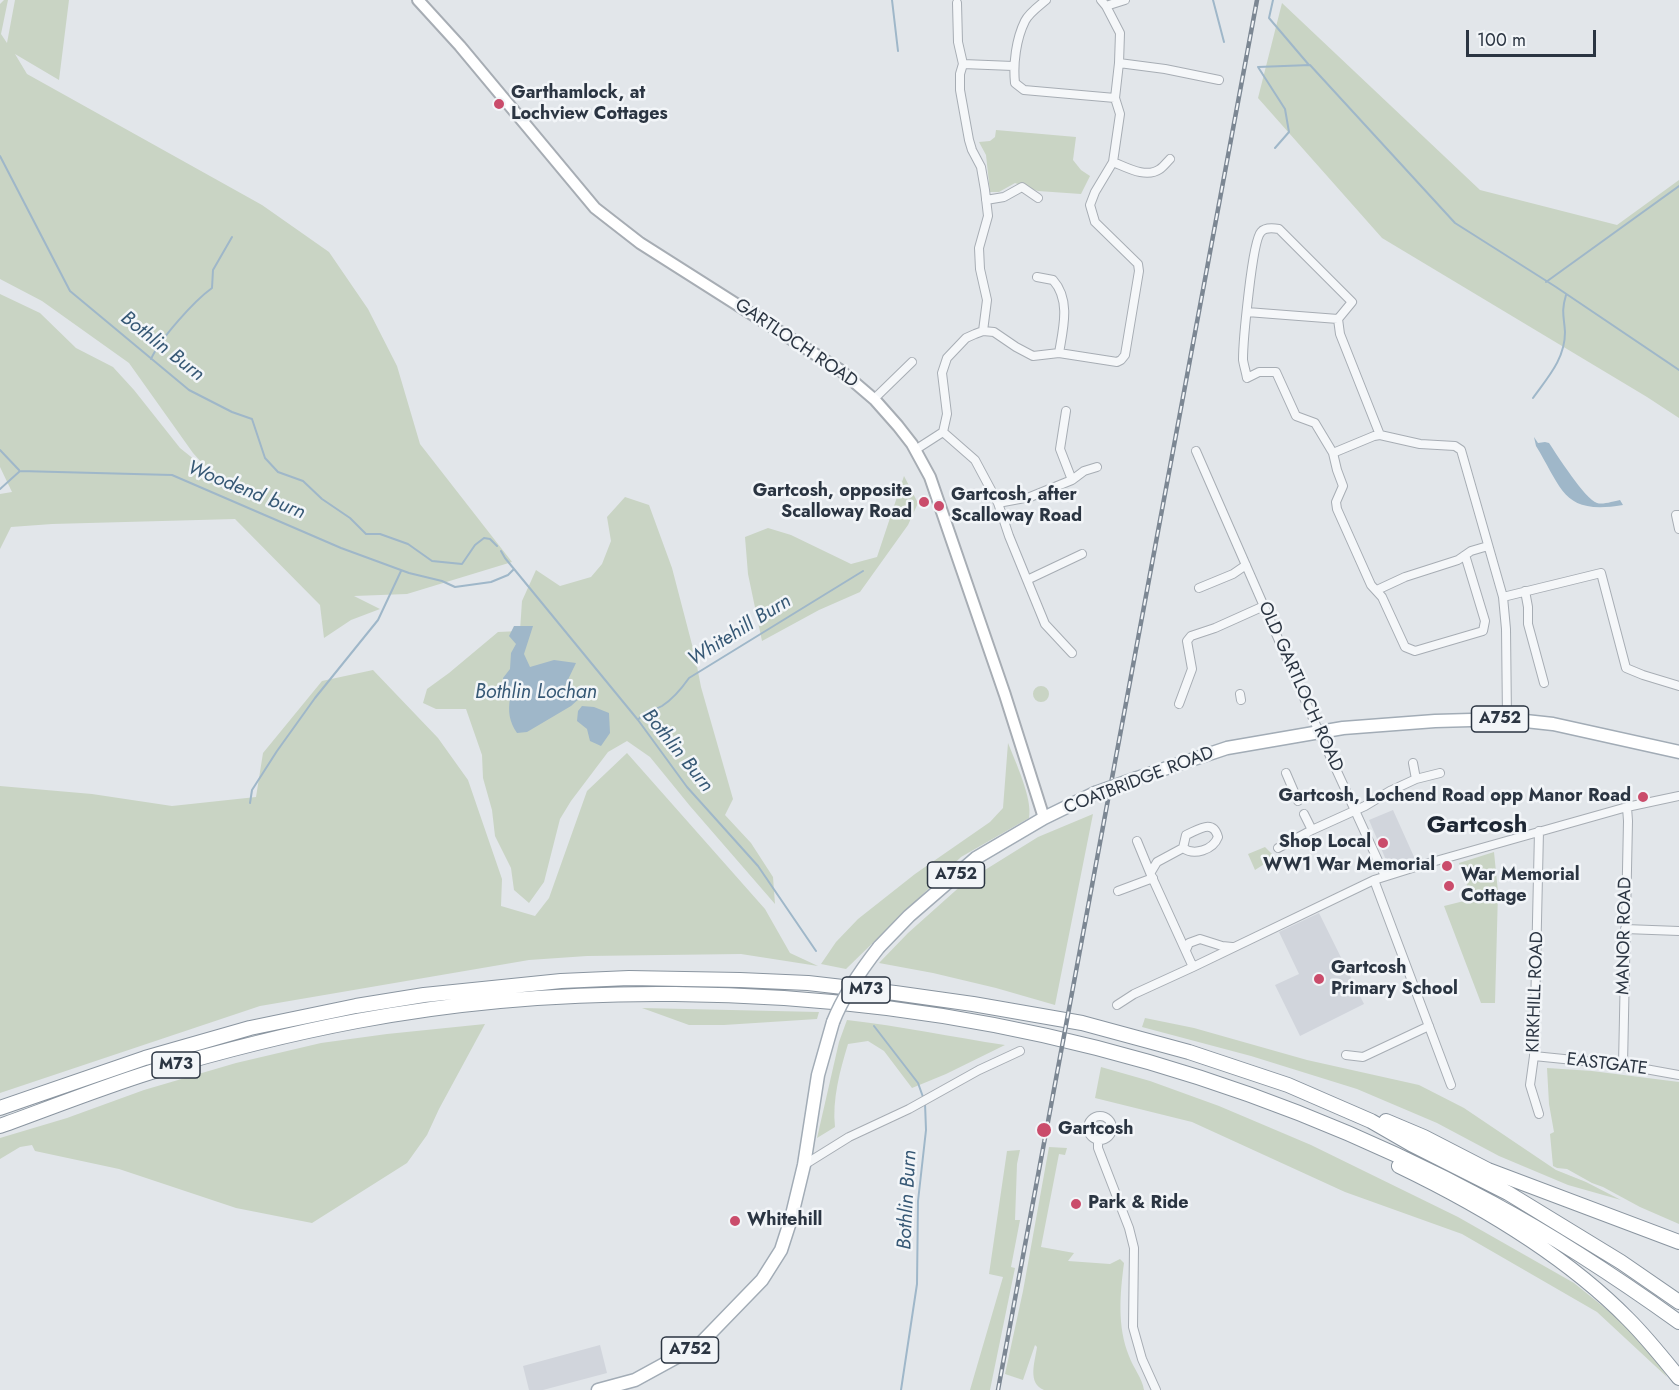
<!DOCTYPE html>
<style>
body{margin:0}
#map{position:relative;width:1679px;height:1390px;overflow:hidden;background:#e2e6ea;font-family:Jost,sans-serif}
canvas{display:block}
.scale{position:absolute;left:1466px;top:30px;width:130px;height:27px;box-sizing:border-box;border:3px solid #2b3542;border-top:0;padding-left:8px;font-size:18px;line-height:21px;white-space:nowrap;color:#2b3542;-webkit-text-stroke:4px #f2f5f8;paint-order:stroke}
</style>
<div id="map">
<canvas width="1679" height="1390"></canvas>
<div class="scale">100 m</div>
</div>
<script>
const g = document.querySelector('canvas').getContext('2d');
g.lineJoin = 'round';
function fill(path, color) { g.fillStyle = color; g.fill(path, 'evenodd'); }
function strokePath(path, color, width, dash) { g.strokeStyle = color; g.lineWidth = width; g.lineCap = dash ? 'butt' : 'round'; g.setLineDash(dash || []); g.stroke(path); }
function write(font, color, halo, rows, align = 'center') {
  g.font = font + ' Jost,sans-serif'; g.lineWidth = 5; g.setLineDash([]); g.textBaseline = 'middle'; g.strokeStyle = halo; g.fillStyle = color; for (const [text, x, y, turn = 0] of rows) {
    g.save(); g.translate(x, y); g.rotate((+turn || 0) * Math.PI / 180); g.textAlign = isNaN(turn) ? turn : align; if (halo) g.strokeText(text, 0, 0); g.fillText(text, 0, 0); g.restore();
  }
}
fill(new Path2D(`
 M1393,810L1415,859L1389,867L1369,820Z
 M1319,913L1364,1004L1300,1036L1275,985L1299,974L1279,932Z
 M600,1345L607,1373L543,1390H529L523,1366Z`), '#d1d5dc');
fill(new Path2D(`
 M4,0H8L1,34L7,43L15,0H69L59,80L15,54L27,74L262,205L329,252L368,309L397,366L420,444L512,562L407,594L354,596L380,609L351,620L324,638L320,605L235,519L52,524L11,527L0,549V494L12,492L0,467V294L40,313L76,348L113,367L134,390L180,448L211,473L193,453L129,363L42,301L0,279V4Z
 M1282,3L1480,190L1617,225L1679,180V418L1647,397L1382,238L1258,98Z
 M996,130L1076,137L1073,160L1081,170L1090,176L1081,194L1038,191L1015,183L999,192H990L986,155L979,142L990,141L995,137Z
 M904,476L918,503L908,525L860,592L819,610L762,641L748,574L745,537L768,528L791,535L851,564L877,557Z
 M625,497L649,505L672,568L695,656L701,687L733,799L725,815L751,843L773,877L775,904L690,806L650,757L627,741L608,752L571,801L560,819L544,882L529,903L514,890L511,868L495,836L492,810L483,778L482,755L466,709H436L423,703L427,689L449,673L498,632L520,631L522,601L536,570L560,586L591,577L602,564L611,541L607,517Z
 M373,670L438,738L468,780L502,879L501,906L535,916L549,898L587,791L627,753L765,909L790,953L818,966L741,954L587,956L529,960L260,1006L0,1093V786L92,794L172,806L256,797L263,753L322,681Z
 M1033 694a8 8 0 1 1 16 0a8 8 0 1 1-16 0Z
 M1008,743C1015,761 1033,799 1029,818L961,857L846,969L821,964L836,942L858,919L915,874L990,822L1003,808Z
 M1093,814L1055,1005L996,988L933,973L879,963L908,933L964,883L1038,837Z
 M1265,847L1273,855L1269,861L1255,870L1248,854Z
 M1494,852L1498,892L1495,1003H1481L1444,906L1472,899L1459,863Z
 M642,1008L819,1012L817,1019L724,1025H689Z
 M1145,1018L1194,1028L1307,1060L1419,1085L1464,1108L1556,1170L1586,1182L1621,1200L1568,1185L1499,1156L1437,1123L1357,1089L1251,1056L1142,1027Z
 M847,1020C900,1026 952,1037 1005,1045L946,1074L912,1088L884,1051L868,1041L848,1044C840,1070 832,1100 835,1127L817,1138L839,1042Z
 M485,1024L439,1109L427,1135L407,1163L312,1223L236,1208L119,1169L35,1151L32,1145L20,1147L0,1159V1138L67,1118L144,1090L236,1063L321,1043L387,1034Z
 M1101,1067L1150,1081L1219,1106L1311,1145L1458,1217L1574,1283L1647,1342L1667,1377L1597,1312L1462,1234L1345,1192L1192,1122L1095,1098Z
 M1547,1068L1592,1071L1679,1082V1224L1640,1207L1603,1187L1592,1183L1567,1169L1557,1168L1553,1166L1550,1134L1554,1132L1549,1104Z
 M1049,1147L1067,1148L1065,1155L1059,1154L1041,1247L1074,1253L1068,1261L1110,1264L1120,1259L1124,1263C1120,1294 1117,1326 1129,1356C1133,1368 1142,1377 1144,1390H1044C1027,1383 1035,1362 1037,1347L1035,1345L1023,1380L1005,1374L1023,1291Z
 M1020,1150L1017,1164L1015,1220H1020L1011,1267L1015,1268L990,1390H970L1003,1277L989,1274L1007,1151Z`), '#c9d4c4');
fill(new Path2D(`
 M1534,437L1538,443L1545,442L1549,443C1557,455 1585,499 1597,503C1603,505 1614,501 1620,500L1623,505C1563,515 1563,490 1536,446Z
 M514,626H533L524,654L530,667L554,660L576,663L563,690L567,695L578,691L582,696L571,706L527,732L517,733C509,721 508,712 510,698L503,687V678L510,669L511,653L516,644L509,636Z
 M582,706L594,707L609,713L610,733L601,746L590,741L587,729L577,721L578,711Z`), '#9fb7c9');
strokePath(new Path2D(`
 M892,0L898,51
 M1213,0L1224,42
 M1273,0L1269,18L1309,65
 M1258,67L1310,65L1455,223L1556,287L1679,370
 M1258,67L1285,109L1289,132L1275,148
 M0,156L70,291L189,390L232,412L252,419L265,458L278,472L303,481L322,499L350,518L366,534H380L408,544L432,561L462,564L475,545L484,538L490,539L497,546
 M1546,282L1679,186
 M151,359C160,339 194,301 212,288L213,270L232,237
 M1533,398C1548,377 1565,359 1565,332C1564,316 1561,312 1566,295
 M0,450L19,470
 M0,489L20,471L172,475L341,548L409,573L442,581L455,587L491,582L508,575L514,569
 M501,551L505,558L638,720L687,787L758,866L816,951
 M638,720C649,706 650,713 662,706C673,699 682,688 689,678L863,571
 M250,803L252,790L277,751L315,698L378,620L401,571
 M874,1026L918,1083L923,1097
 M901,1390L917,1284L918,1201L926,1130L925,1103`), '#9fb7c9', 2);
const minor = new Path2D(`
 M1046,0C1039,6 1029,13 1025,21C1016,39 1013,64 1015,83L1024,90L1115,98
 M957,3L958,42L963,64L960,74V90L969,140L972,150L981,167L985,190L988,216L979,248L980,269L987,300L983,331
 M1106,6L1125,0
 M1119,63L1165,69L1219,80
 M963,64L1013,66
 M1113,162C1126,167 1146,179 1160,169C1163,167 1167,162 1170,159
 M986,200L1004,197L1022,187L1038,198
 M1037,277L1053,280C1071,300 1063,329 1059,353
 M1247,312L1338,319
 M874,399L912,362
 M1066,411L1060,449L1072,480
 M943,432L975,460L998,503L1009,536L1045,624L1072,653
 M915,450L943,432L947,414L942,373L947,358L966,338L975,334L983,331L994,332L1016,347L1033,356L1059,353L1117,362L1121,360L1125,355L1139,271L1138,264L1095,222L1090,205L1095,192L1113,162L1120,114L1115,98L1119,63L1120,33L1106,6L1101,0
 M1196,451L1319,732L1385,876
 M1333,453L1315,423L1296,416L1276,372H1259L1247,378C1246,372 1244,366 1243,360C1243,343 1252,241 1261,232C1265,227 1273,228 1279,229L1352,302L1338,319L1340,334L1380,435
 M998,503L1030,497L1072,480L1084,471L1097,467
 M1679,515H1676L1679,529
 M1465,555L1485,621L1483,631L1415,651L1405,647L1382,597L1371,585L1337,509L1336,502L1343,486L1337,470L1333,453L1374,436L1380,435L1420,444L1455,446L1461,450L1503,597L1506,629L1507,719
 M1027,580L1082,554
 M1199,588L1233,574L1246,565
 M1377,590L1405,577L1458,560L1471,551L1488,546
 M1525,591L1528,607V624L1544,683
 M1503,597L1601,573L1626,668L1643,675L1679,686
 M1240,694L1241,700
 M1179,704L1192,669L1187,641L1191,636L1215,628L1264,606
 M1286,773L1298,801
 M1416,779L1440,773
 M1304,814L1312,830
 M1539,831L1534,1056L1530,1085L1539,1114
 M1137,841L1151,875L1193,967
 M1278,848L1312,830L1365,806L1390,791L1416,779L1413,763
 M1151,872L1157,862L1183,848L1186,835C1198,830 1213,818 1218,837C1213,850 1194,856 1183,848
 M1374,880L1451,1085
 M1118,891L1153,878
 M1625,929L1679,931
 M1186,950L1189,943L1200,939L1222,946L1232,947
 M1117,1005L1134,994L1193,967L1374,880L1425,864L1627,807L1679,796
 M1346,1055L1363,1057L1429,1026
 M1534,1056L1623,1065L1679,1075
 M1623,1065L1628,821L1627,807
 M1088 1128a12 12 0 1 1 24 0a12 12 0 1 1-24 0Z
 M1098,1141V1148L1103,1161L1129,1228L1134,1248L1133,1327L1142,1359L1156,1390
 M804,1165L849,1137L909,1109L979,1070L1020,1051`);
const secondary = new Path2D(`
 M418,0L460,46L595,208L640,243L840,370L875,400L898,426L912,444L930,477L1005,695L1044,818`);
const primary = new Path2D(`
 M1137,778L1227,748L1343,728L1435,721L1507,719L1553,724L1679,752
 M879,947L909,916L976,858L1044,818L1095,793
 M598,1390L635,1380L699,1345L762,1280L781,1250L791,1219L804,1165L818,1075L833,1022`);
const motorway = new Path2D(`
 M0,1108L145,1058L250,1028L356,1006L424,995L561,981L629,978L740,980L808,983L895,993L973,1004L1082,1023L1189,1052L1288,1085L1371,1121L1411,1144L1508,1193L1621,1262L1679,1302
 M1386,1121L1424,1137L1488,1170L1679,1242
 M0,1126C50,1108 100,1088 151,1072C218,1052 288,1034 357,1021C462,1001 569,993 675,994C963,996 1239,1066 1492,1203C1557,1238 1619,1279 1679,1322
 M1399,1166C1478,1204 1566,1256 1628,1319C1646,1337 1663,1358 1679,1378`);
strokePath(minor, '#a7adb4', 10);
strokePath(secondary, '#a7adb4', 14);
strokePath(primary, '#a2acb6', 15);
strokePath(motorway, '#8a95a0', 16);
strokePath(minor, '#f5f7f9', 8);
strokePath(secondary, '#fff', 10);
strokePath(primary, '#fff', 12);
strokePath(motorway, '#fff', 14);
const rail = new Path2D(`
 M998,1390L1257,0`);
strokePath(rail, '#7c8793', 4.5);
strokePath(rail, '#f2f5f8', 2, [7]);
const primaryBridge = new Path2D(`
 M1095,793L1137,778
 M833,1022C844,994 861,970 879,947`);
strokePath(primaryBridge, '#a2acb6', 15, []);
strokePath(primaryBridge, '#fff', 12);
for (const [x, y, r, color] of [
 [499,104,6,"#ca4c6b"],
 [924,502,6,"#ca4c6b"],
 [939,506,6,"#ca4c6b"],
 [1643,797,6,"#ca4c6b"],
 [1383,843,6,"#ca4c6b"],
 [1447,866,6,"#ca4c6b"],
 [1449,886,6,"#ca4c6b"],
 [1319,979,6,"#ca4c6b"],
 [1044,1130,8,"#ca4c6b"],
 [1076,1204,6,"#ca4c6b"],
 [735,1221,6,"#ca4c6b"]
]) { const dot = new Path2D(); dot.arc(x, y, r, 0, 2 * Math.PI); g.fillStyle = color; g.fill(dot); strokePath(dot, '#f2f5f8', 2); }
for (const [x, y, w] of [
 [1500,719,57],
 [956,875,57],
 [866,990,48],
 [176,1065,48],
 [690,1350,57]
]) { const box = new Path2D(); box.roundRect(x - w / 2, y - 13, w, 26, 4.5); g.fillStyle = '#f2f5f8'; g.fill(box); strokePath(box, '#2b3542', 1.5); }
write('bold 16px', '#2b3542', null, [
 ["A752",1500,719],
 ["A752",956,875],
 ["M73",866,990],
 ["M73",176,1065],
 ["A752",690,1350]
]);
write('bold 18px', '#2b3542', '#f2f5f8', [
 ["Garthamlock, at",511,94],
 ["Lochview Cottages",511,115],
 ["Gartcosh, opposite",912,492,"right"],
 ["Scalloway Road",912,513,"right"],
 ["Gartcosh, after",951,496],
 ["Scalloway Road",951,517],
 ["Gartcosh, Lochend Road opp Manor Road",1631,797,"right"],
 ["Shop Local",1371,843,"right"],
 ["WW1 War Memorial",1435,866,"right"],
 ["War Memorial",1461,876],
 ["Cottage",1461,897],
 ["Gartcosh",1331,969],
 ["Primary School",1331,990],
 ["Gartcosh",1058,1130],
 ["Park & Ride",1088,1204],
 ["Whitehill",747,1221]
], 'left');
write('18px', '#2b3542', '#f2f5f8', [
 ["GARTLOCH ROAD",796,344,34],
 ["OLD GARTLOCH ROAD",1300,687,66],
 ["COATBRIDGE ROAD",1139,781,-21],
 ["MANOR ROAD",1625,936,-89],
 ["KIRKHILL ROAD",1536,992,-88],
 ["EASTGATE",1607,1065,7]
]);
write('italic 20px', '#365875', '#f2f5f8', [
 ["Bothlin Burn",162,347,38],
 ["Woodend burn",246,491,22],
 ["Whitehill Burn",740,631,-32],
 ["Bothlin Lochan",536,693],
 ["Bothlin Burn",677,751,51],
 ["Bothlin Burn",908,1200,-87]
]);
write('bold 24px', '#1d2633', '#f2f5f8', [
 ["Gartcosh",1477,826]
]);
</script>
